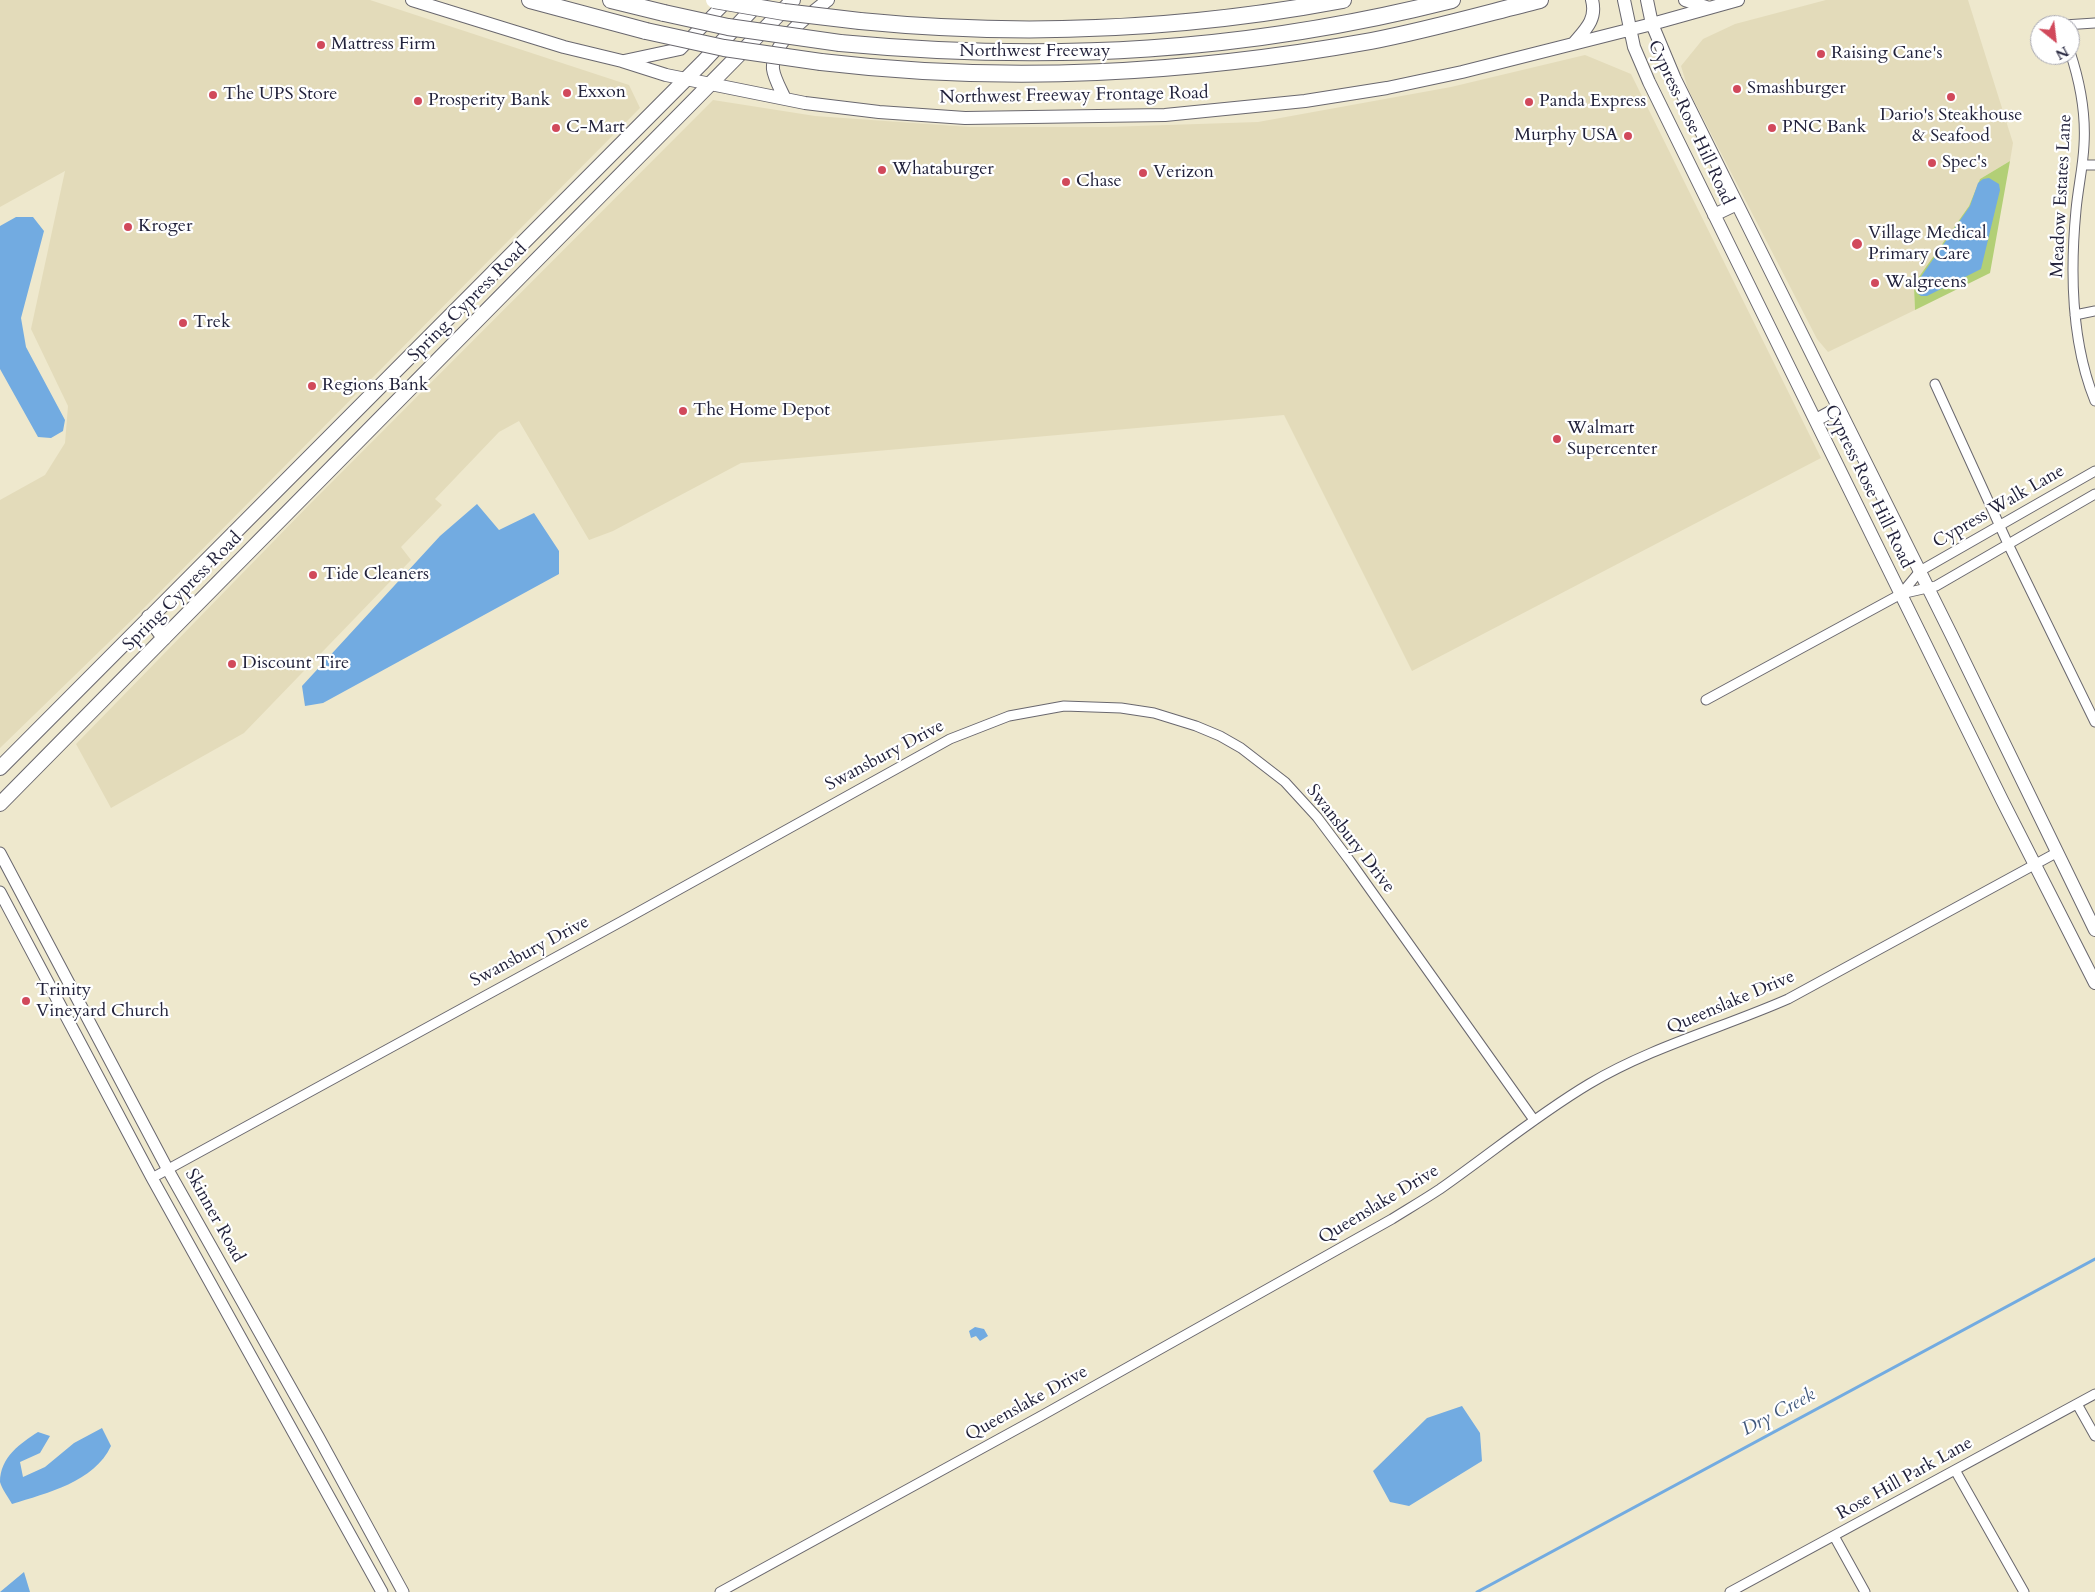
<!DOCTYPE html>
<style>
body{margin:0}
#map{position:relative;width:2095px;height:1592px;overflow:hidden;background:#eee8cd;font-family:Cardo,serif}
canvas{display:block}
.north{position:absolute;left:2030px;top:15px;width:50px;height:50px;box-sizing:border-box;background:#fff;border:1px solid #a7a7b1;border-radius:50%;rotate:151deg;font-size:14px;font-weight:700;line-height:20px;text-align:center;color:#22223b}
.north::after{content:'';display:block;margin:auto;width:18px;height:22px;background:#d1495b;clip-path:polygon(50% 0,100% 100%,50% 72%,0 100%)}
</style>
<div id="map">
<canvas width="2095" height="1592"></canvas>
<div class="north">N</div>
</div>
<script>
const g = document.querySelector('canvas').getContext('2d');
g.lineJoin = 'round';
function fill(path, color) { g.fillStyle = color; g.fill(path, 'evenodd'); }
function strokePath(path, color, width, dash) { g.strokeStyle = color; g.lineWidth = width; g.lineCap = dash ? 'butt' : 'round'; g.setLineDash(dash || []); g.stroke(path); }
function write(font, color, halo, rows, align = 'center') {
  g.font = font + ' Cardo,serif'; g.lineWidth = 4.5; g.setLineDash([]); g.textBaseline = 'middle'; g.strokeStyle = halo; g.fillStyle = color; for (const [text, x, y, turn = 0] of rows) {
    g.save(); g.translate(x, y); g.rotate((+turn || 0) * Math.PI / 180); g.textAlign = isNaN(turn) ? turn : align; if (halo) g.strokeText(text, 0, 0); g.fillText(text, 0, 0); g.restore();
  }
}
fill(new Path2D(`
 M0,0H370L629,85L640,108L139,613L0,748V500L45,475L65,443L68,406L31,329L65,171L0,207Z
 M1826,0H1968L2013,143L2010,161L1980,179L1969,206L1916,281L1914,288L1915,310L1828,352L1817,339L1688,89L1681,66L1703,39L1735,24Z
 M1585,55L1631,74L1821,458L1412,671L1284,415L741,463L613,531L589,540L519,421L499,432L435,499L442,505L401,547L411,560L244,733L111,808L76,744L309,505L713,100L815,116L970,127H1108L1258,122L1451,87Z`), '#e3dbba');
fill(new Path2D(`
 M2010,161L1990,273L1915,310L1914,288L1916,281L1969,206L1980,179Z`), '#b2cf76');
fill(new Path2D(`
 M1989,178L1999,184L2000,190L1981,269L1927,296H1921L1917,293L1918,281L1970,206L1978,183L1983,179Z
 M16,217H33L44,231L21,318L26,347L65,420L63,431L51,438L38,437L0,369V226Z
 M477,504L499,530L534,513L559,551V574L323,703L305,706L302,686L440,536Z
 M975,1327L984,1329L988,1336L980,1341L976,1336L971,1338L969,1331Z
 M1462,1406L1480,1433L1482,1461L1409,1506L1390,1502L1373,1471L1427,1418Z
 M102,1428L111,1446C94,1482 47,1493 12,1504C8,1497 2,1489 0,1482C0,1457 21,1443 38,1432L50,1436L40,1453L20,1462L23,1477L45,1467L74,1443Z
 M24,1572L30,1592H0Z`), '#72abe1');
strokePath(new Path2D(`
 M1477,1592L2095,1259`), '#72abe1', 3);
const minor = new Path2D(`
 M2064,25L2095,23
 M2070,52C2080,82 2086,113 2084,145C2083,167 2078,188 2076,210C2070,273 2071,342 2095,401
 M2082,165H2095
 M2075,315L2095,311
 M1935,384L2008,544L2095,722
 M1901,594L1920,571L2095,471
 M1706,700L1901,594L1936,586L2095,494
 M152,1178L624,920L950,739L1009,716L1064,706L1121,708L1154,713L1196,726L1220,736L1241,748L1285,782L1317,817L1350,861L1534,1120
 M2077,1404L2095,1436
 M1955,1470L2024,1592
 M1834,1536L1865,1592
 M720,1592L1041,1416L1392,1219C1408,1209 1425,1199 1440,1189C1490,1154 1537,1115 1589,1084C1651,1047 1722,1028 1788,999L2056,853
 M1730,1592L2095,1394`);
const tertiary = new Path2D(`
 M0,853L168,1170L319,1438L403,1592
 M0,892L152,1178L382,1592`);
const secondary = new Path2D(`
 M412,0L564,47L622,61L666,75L805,103L879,112L965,118L1165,115L1305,101L1387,88L1462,72L1652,24L1738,0
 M1624,0L1634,47L1649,82L2002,800L2095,983
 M1647,0L1652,24L1675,79L1951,634L2095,930
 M1685,0L1709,8
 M1574,43C1586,29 1597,19 1592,0
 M624,61L680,49L728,0
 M785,99C781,90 774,78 773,69C771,42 809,15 828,0
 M1714,215L1737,204
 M1816,420L1838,408`);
const primary = new Path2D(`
 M149,617L164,638
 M0,768L703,62L760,1
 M0,804L793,0`);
const motorway = new Path2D(`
 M530,0L646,31
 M611,0L664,13
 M860,21C1022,37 1184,30 1343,0
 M840,43C1052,63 1246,52 1452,0
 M821,62C1007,84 1187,74 1371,41C1428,30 1484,14 1540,0`);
strokePath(minor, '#69676e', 11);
strokePath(tertiary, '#69676e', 13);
strokePath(secondary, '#69676e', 14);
strokePath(primary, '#69676e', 16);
strokePath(motorway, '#69676e', 18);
strokePath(minor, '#fff', 9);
strokePath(tertiary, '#fff', 11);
strokePath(secondary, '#fff', 12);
strokePath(primary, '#fff', 14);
strokePath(motorway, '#fff', 16);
const motorwayBridge = new Path2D(`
 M714,0L784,12L860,21
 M664,13L728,27L840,43
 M646,31L724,48L821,62`);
strokePath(motorwayBridge, '#69676e', 18, []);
strokePath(motorwayBridge, '#fff', 16);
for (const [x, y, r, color] of [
 [321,45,5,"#d1495b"],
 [1821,54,5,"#d1495b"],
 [1737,89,5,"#d1495b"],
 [567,93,5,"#d1495b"],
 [213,95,5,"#d1495b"],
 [1951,97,5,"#d1495b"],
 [418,101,5,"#d1495b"],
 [1529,102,5,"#d1495b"],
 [556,128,5,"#d1495b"],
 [1772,128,5,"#d1495b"],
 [1628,136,5,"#d1495b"],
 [1932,163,5,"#d1495b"],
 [882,170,5,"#d1495b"],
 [1143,173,5,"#d1495b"],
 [1066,182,5,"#d1495b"],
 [128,227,5,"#d1495b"],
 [1857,244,6,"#d1495b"],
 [1875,283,5,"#d1495b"],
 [183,323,5,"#d1495b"],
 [312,386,5,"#d1495b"],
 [683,411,5,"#d1495b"],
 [1557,439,5,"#d1495b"],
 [313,575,5,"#d1495b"],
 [232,664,5,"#d1495b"],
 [26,1001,5,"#d1495b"]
]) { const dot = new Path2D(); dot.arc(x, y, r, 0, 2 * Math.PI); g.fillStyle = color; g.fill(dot); strokePath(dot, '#fff', 2); }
write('18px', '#22223b', '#fff', [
 ["Mattress Firm",331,45],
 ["Raising Cane's",1831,54],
 ["Smashburger",1747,89],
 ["Exxon",577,93],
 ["The UPS Store",223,95],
 ["Prosperity Bank",428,101],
 ["Panda Express",1539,102],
 ["Dario's Steakhouse",1951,116,"center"],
 ["& Seafood",1951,137,"center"],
 ["C-Mart",566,128],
 ["PNC Bank",1782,128],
 ["Murphy USA",1618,136,"right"],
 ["Spec's",1942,163],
 ["Whataburger",892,170],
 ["Verizon",1153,173],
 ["Chase",1076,182],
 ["Kroger",138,227],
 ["Village Medical",1868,234],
 ["Primary Care",1868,255],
 ["Walgreens",1885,283],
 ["Trek",193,323],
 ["Regions Bank",322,386],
 ["The Home Depot",693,411],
 ["Walmart",1567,429],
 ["Supercenter",1567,450],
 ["Tide Cleaners",323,575],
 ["Discount Tire",242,664],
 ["Trinity",36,991],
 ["Vineyard Church",36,1012]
], 'left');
write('18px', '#22223b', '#fff', [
 ["Northwest Freeway",1035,52],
 ["Northwest Freeway Frontage Road",1074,96,-1],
 ["Cypress Rose Hill Road",1690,123,65],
 ["Meadow Estates Lane",2062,196,-87],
 ["Spring Cypress Road",468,303,-45],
 ["Cypress Rose Hill Road",1868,487,64],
 ["Cypress Walk Lane",1999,507,-30],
 ["Spring Cypress Road",183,592,-45],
 ["Swansbury Drive",885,756,-28],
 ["Swansbury Drive",1350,839,52],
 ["Swansbury Drive",530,952,-28],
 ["Queenslake Drive",1731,1003,-23],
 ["Queenslake Drive",1379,1205,-31],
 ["Skinner Road",214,1216,61],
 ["Queenslake Drive",1027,1404,-29],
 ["Rose Hill Park Lane",1905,1479,-29]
]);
write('italic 19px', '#42597d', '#fff', [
 ["Dry Creek",1779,1413,-28]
]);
</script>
